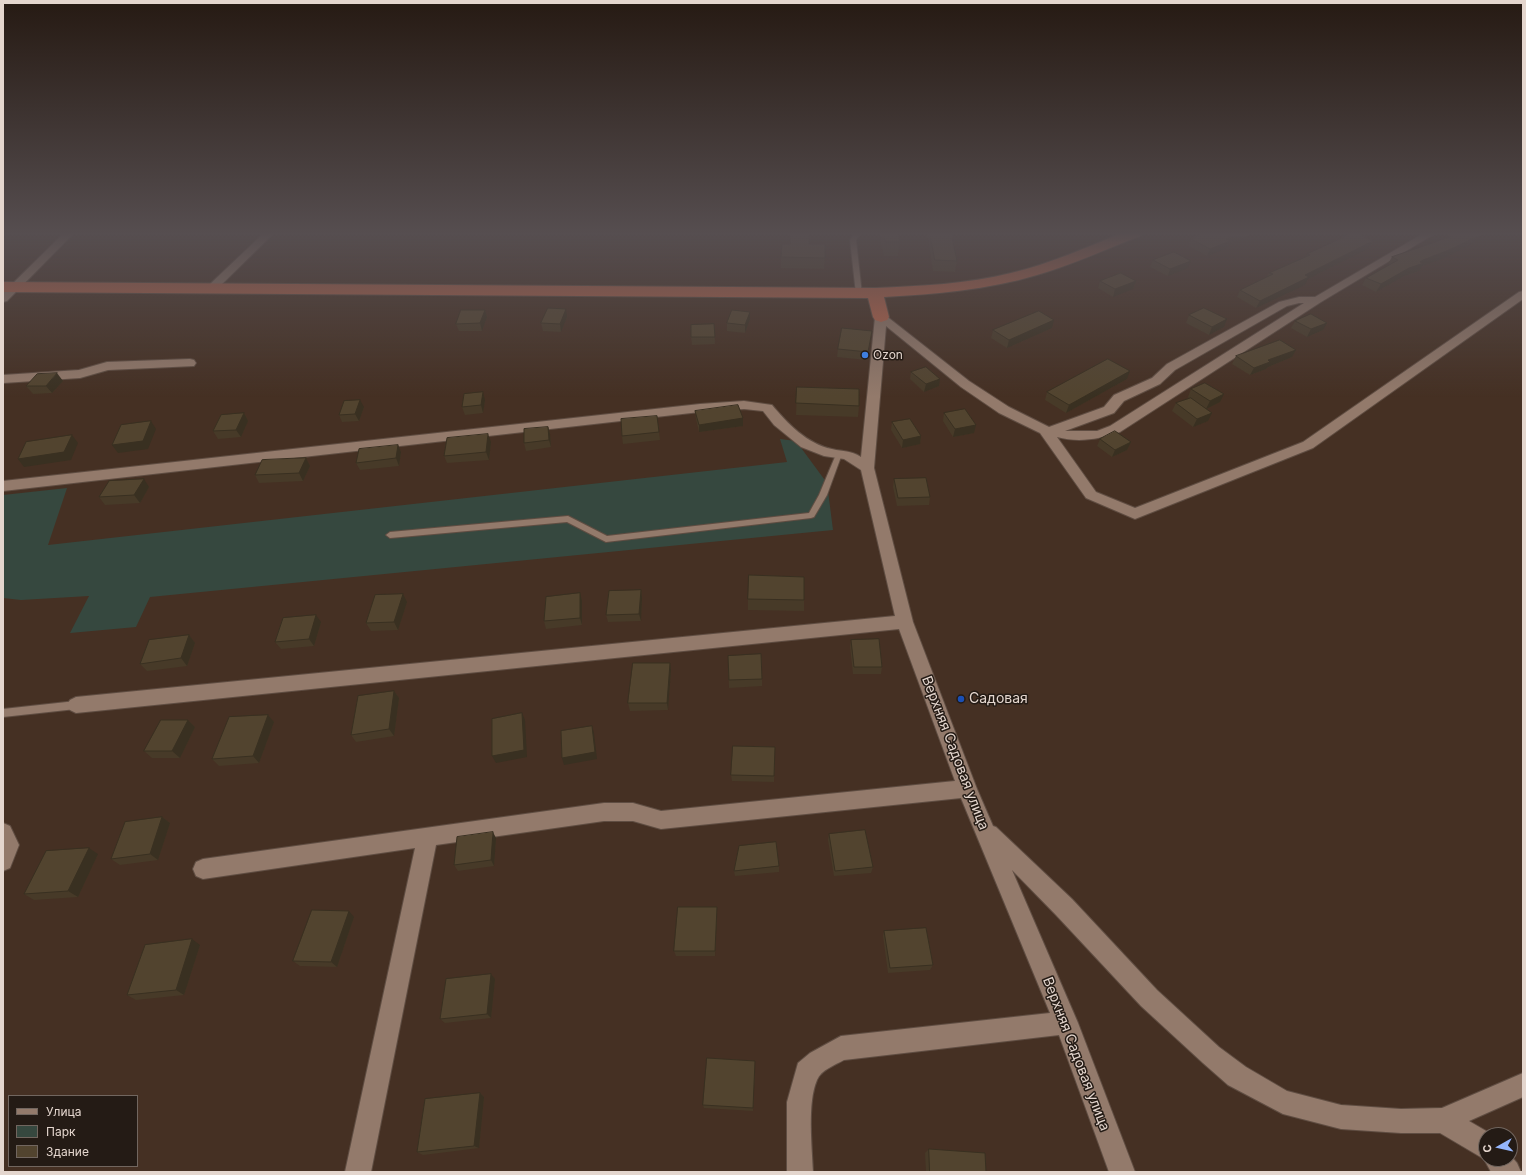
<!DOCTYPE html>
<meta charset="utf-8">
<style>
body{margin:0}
#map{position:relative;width:1526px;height:1175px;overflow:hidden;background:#453023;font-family:Inter,sans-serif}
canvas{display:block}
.frame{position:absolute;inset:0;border:4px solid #e4d6ce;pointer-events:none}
.legend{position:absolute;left:8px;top:1095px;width:130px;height:72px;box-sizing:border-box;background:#241b15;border:1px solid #71665f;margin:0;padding:5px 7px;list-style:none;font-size:12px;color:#e4d6ce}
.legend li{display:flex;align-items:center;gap:8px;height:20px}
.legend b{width:20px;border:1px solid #71665f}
.north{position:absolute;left:1478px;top:1127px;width:40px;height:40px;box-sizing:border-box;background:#241b15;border:1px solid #71665f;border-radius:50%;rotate:262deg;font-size:11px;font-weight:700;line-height:16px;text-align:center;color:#e4d6ce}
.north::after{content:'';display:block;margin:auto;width:14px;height:18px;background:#95b6fd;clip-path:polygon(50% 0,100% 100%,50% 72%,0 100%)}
</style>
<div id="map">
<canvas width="1526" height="1175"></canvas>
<div class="frame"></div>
<ul class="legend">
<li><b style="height:5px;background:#937a6b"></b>Улица</li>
<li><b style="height:11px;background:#36483f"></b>Парк</li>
<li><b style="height:11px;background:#52442f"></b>Здание</li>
</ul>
<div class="north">С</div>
</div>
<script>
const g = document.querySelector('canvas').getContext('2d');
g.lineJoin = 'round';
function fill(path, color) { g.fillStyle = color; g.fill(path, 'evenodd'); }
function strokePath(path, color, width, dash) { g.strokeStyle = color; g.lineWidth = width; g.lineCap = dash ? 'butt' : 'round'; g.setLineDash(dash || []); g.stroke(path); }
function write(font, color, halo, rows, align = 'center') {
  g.font = font + ' Inter,sans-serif'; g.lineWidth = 3; g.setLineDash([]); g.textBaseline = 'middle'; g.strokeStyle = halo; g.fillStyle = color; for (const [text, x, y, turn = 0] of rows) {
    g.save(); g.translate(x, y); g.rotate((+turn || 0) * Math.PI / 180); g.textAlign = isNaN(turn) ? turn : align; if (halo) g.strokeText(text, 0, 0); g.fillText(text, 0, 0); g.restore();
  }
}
fill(new Path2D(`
 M780,439L796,441L827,483L833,530L150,597L136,627L70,633L89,596L21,600L3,598V495L67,488L48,545L787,462Z`), '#36483f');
const service = new Path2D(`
 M855,233H860L856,240L862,294L859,296L856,294L850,240Z
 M837,452H841L842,454L827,495L814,517L811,518L606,542L567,522L390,538L386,535L390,532L568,516L607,536L809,513L819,495Z
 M76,701L79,702L80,705L79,708L76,709L3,717V709Z`);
const minor = new Path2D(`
 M64,233H74L7,301L3,302V293Z
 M264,233H274L216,290H208L207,288L208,286Z
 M1424,233H1436L1321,302L1120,432C1099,439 1079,443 1057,437L1096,492L1135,508L1303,442L1519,292L1523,291V299L1313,448L1135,519L1086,498L1040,433L999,413L961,387L886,326L874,468L913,622L977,789L993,826L996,827L1072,899L1157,990L1219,1047L1246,1067L1287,1091L1341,1105L1401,1109L1442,1108L1523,1073V1097L1469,1121L1493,1135H1486V1159H1510V1155L1517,1163L1521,1172H1491L1484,1159L1440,1133H1401L1341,1129L1283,1114L1228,1085L1203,1063L1141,1006L1056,915L1012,870L1078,1023L1135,1172H1109L1059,1035L844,1060C835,1065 821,1070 817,1080C807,1103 812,1146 813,1172H787V1102L798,1063L810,1053L841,1036L1050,1013L961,798L661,829L633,821H604L436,845L371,1172H345L415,848L203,879L196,876L193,869L196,862L203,859L604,803H633L661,811L955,781L899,629L76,713L70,710L67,705L70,700L76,697L895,616L861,470L844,459L824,456L801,447L774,425L763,411L744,409L700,412L3,491V481L700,404L744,401L772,405C787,423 807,444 832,449C844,452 850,450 861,457L875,317L877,315H885L969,381L1009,407L1049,427L1104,407L1114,395L1152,378L1167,364L1279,302L1299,297H1315ZM1299,303H1304L1110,426L1097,431H1065L1114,413L1124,401L1160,384L1175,370L1287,306Z
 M190,359L194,360L196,363L194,366L108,370L80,378L3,383V375L79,370L107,362Z
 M3,823L10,826L19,845L10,868L3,871Z`);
const trunk = new Path2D(`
 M1123,233H1142L1140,236C1106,249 1072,265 1037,275C987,290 936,294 884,297L889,317L887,320L881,322L875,320L873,317L868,298L3,292V282L875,288C921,286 967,284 1011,273C1050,264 1086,247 1123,233Z`);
strokePath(service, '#5f4d42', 2);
strokePath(minor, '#5f4d42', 2);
strokePath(trunk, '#5f4d42', 2);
fill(service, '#937a6b');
fill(minor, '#937a6b');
fill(trunk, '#bc654b');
fill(new Path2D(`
 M881,233H897L900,242L898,256H884L880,241Z
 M927,233H951L957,261L955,272L933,271Z
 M1449,233H1487L1477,237L1473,243L1444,258L1422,266L1419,271L1404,276L1376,292L1362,285L1366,278L1389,265L1388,264L1392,257L1451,236L1447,235Z
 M1191,239L1229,244L1227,248L1207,256L1188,246Z
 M809,244L825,258L824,269L781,268V257Z
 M1369,248L1308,279L1305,285L1256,308L1237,297L1240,290L1267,277L1269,273L1306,257L1307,254Z
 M1153,260L1188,268L1168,276L1150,267Z
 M1100,281H1136L1133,289L1113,297L1098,288Z
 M485,310L487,317L482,331H459L456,324Z
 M1189,315L1224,327L1209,335L1186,323Z
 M567,317L561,332L543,331L541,323Z
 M750,319L745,333L727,331V323Z
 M1295,321L1323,330L1307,337L1291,328Z
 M714,324L715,344L692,345L691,337Z
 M1052,328L1007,348L991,338L993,330Z
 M872,331L867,360L837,357L838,349Z
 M1296,350L1292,357L1268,367L1266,369L1250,375L1232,364L1236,356Z
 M911,372L939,386L924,392L910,379Z
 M1127,379L1066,413L1045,400L1047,392Z
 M63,381L52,393L33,394L26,386Z
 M797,387L859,406L858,417L796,415Z
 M1191,389L1220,402L1206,409L1208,421L1193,427L1172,411L1176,403L1189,398L1188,397Z
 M485,400L483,413L465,415L462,407Z
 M364,407L359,421L342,422L339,415Z
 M695,411L743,426L699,432L696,419Z
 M244,413L248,421L241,437L218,439L213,431Z
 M944,413L974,433L953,437L943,421Z
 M657,416L660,440L623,444L622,436Z
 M892,422L921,436L920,444L902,448L891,430Z
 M548,427L550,434L551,447L526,451L524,443Z
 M1100,439L1131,442L1127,450L1112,457L1097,446Z
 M491,442L489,460L447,463L444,456Z
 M398,445L401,452L399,466L360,470L356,463Z
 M306,458L310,466L303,481L259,483L255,475Z
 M894,479L930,497L929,505L897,506L893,487Z
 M149,487L140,503L105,505L99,497Z
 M641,590L642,598L641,621L608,622L606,615Z
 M580,593L582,601V625L546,629L544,621Z
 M748,599L804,600V611L748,610Z
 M407,602L398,630L371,631L366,623Z
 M321,622L314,646L281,649L275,642Z
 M189,635L195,643L187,666L147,671L140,664Z
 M851,640L882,667L881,674H853L850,647Z
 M728,656L762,679V686L729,688Z
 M670,663L671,670L668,710L630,711L628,703Z
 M394,691L399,698L394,736L356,742L351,735Z
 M268,715L274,722L259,763L219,766L212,759Z
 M188,720L195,727L180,758H152L144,751Z
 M775,747L774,782L732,781L731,775Z
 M162,817L170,823L158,860L120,865L111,859Z
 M829,834L873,867L871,873L834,876L828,840Z
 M496,838L494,866L458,871L454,865Z
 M98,854L78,897L34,900L24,894Z
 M779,866V872L735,876L734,871Z
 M717,907V913L715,956H676L674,951Z
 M354,917L337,967L300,966L293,961Z
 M884,931L933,965L930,970L888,973L883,936Z
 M200,945L184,995L136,1000L127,995Z
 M491,974L495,979L491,1018L445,1023L440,1019Z
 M755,1065L753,1111L704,1108L703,1105Z
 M480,1093L484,1097L479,1148L423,1155L417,1152Z
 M929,1149L986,1172H926L925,1153Z`), '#473a28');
fill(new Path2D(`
 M1241,233H1254L1229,244L1227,248L1207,256L1210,249L1226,239Z
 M1475,233H1487L1477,237L1473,243L1444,258L1422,266L1419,271L1404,276L1376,292L1381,284L1409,268L1418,265L1420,262L1423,260L1449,250L1471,239Z
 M1373,241L1369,248L1308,279L1305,285L1256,308L1260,301L1305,275Z
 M1191,261L1188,268L1168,276L1170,269Z
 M1136,281L1133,289L1113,297L1115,289Z
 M566,309L567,317L561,332L560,324Z
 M485,310L487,317L482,331L480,323Z
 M750,312V319L745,333V325Z
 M1227,319L1224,327L1209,335L1212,327Z
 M1054,320L1052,328L1007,348L1009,340Z
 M1327,323L1323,330L1307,337L1311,329Z
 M1296,350L1292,357L1268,367L1266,369L1250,375L1254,368L1268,360Z
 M1130,371L1127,379L1066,413L1069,405Z
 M57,373L63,381L52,393L46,386Z
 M940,379L939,386L924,392L926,384Z
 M483,392L485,400L483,413L481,405Z
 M1224,394L1220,402L1206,409L1210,401Z
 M360,400L364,407L359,421L355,414Z
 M244,413L248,421L241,437L236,430Z
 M1212,413L1208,421L1193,427L1197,419Z
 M743,418V426L699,432V425Z
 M151,421L156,429L148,449L118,453L112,445Z
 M976,425L974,433L953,437L955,429Z
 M548,427L550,434L551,447L549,440Z
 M488,434L491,442L489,460L486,452Z
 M72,435L78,443L71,460L24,467L18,459Z
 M921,436L920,444L902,448L903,440Z
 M1131,442L1127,450L1112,457L1115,450Z
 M398,445L401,452L399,466L396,458Z
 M306,458L310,466L303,481L299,473Z
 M144,479L149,487L140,503L134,495Z
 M641,590L642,598L641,621L639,614Z
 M580,593L582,601V625L580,618Z
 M403,594L407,602L398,630L394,622Z
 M316,615L321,622L314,646L309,639Z
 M189,635L195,643L187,666L181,658Z
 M670,663L671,670L668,710L667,703Z
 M394,691L399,698L394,736L389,729Z
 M522,713L525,720L527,757L496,763L492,756Z
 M268,715L274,722L259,763L253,756Z
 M188,720L195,727L180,758L172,751Z
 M592,726L594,733L597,759L564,765L562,758Z
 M162,817L170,823L158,860L150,854Z
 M493,832L496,838L494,866L491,860Z
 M89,848L98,854L78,897L68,891Z
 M717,907V913L715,956V951Z
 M349,911L354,917L337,967L331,962Z
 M192,939L200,945L184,995L176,990Z
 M491,974L495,979L491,1018L487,1014Z
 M480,1093L484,1097L479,1148L474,1146Z`), '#393021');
const building = new Path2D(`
 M791,233H809V244H825V258L781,257L782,244H790Z
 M883,233H897L900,242H886Z
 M930,233H951L957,261L935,260Z
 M1207,233H1241L1226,239L1230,241L1210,249L1191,239Z
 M1353,233H1355L1373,241L1305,275L1309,277L1260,301L1240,290L1273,274L1269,273L1310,255L1307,254Z
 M1462,233H1476L1478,236L1449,250L1423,260L1420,262L1424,263L1409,268L1381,284L1366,278L1398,260L1392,257Z
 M1174,252L1191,261L1170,269L1153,260Z
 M1121,273L1136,281L1115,289L1100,281Z
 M548,308L566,309L560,324L541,323Z
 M1204,308L1227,319L1212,327L1189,315Z
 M461,310H485L480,323L456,324Z
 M732,310L750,312L745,325L727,323Z
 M1039,311L1054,320L1009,340L993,330Z
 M1311,314L1327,323L1311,329L1295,321Z
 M714,324L715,337H691V325Z
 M842,328L872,331L868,352L838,349Z
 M1280,340L1296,350L1268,360L1270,362L1254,368L1236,356Z
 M1108,359L1130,371L1069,405L1047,392Z
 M926,367L940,379L926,384L911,372Z
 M57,373L46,386H26L37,374Z
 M1205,383L1224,394L1210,401L1191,389Z
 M797,387L859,389V406L796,403Z
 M483,392L481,405L462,407L464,394Z
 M1191,398L1212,413L1197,419L1176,403Z
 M360,400L355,414L339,415L344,401Z
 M738,405L743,418L699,425L695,411Z
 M965,409L976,425L955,429L944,413Z
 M244,413L236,430L213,431L221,415Z
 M657,416L659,432L622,436L621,419Z
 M910,419L921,436L903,440L892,422Z
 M151,421L143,441L112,445L121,425Z
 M548,427L549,440L524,443V429Z
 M1115,431L1131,442L1115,450L1100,439Z
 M488,434L486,452L444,456L447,438Z
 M72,435L64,452L18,459L26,442Z
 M398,445L396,458L356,463L359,449Z
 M306,458L299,473L255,475L262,460Z
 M926,478L930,497L898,498L894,479Z
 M144,479L134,495L99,497L109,481Z
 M749,575L804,577V600L748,599Z
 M641,590L639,614L606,615L609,591Z
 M580,593V618L544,621L546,597Z
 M403,594L394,622L366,623L375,595Z
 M316,615L309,639L275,642L283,618Z
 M189,635L181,658L140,664L149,640Z
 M879,639L882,667H854L851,640Z
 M761,654L762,679L729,680L728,656Z
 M633,663H670L667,703H628Z
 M394,691L389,729L351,735L358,696Z
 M522,713L524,750L492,756V719Z
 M268,715L253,756L212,759L229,717Z
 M161,720H188L172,751H144Z
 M592,726L595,752L562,758L561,731Z
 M733,746L775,747L774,776L731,775Z
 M162,817L150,854L111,859L125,822Z
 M865,830L873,867L835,871L829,834Z
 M493,832L491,860L454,865L457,837Z
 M776,842L779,866L734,871L739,846Z
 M89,848L68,891L24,894L46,851Z
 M678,907H717L715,951H674Z
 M312,910L349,911L331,962L293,961Z
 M926,928L933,965L890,968L884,931Z
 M192,939L176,990L127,995L145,945Z
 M491,974L487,1014L440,1019L446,979Z
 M707,1058L755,1061L753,1108L703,1105Z
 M480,1093L474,1146L417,1152L425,1099Z
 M929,1149L985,1153L986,1172H930Z`);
fill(building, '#52442f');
strokePath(building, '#393021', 1);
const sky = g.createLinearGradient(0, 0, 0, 397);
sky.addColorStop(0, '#261a13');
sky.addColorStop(0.59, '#564e50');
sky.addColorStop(1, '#564e5000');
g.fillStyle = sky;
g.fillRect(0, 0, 1526, 397);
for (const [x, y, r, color] of [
 [865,355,4,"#3f7fe0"],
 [961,699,4,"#1a4fb4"]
]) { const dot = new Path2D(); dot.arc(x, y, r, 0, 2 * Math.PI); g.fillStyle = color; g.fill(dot); strokePath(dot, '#241b15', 1.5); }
write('12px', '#e4d6ce', '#241b15', [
 ["Ozon",873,355]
], 'left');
write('14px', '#e4d6ce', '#241b15', [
 ["Садовая",969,699]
], 'left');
write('14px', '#e4d6ce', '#241b15', [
 ["Верхняя Садовая улица",955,753,69],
 ["Верхняя Садовая улица",1076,1054,69]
]);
</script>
